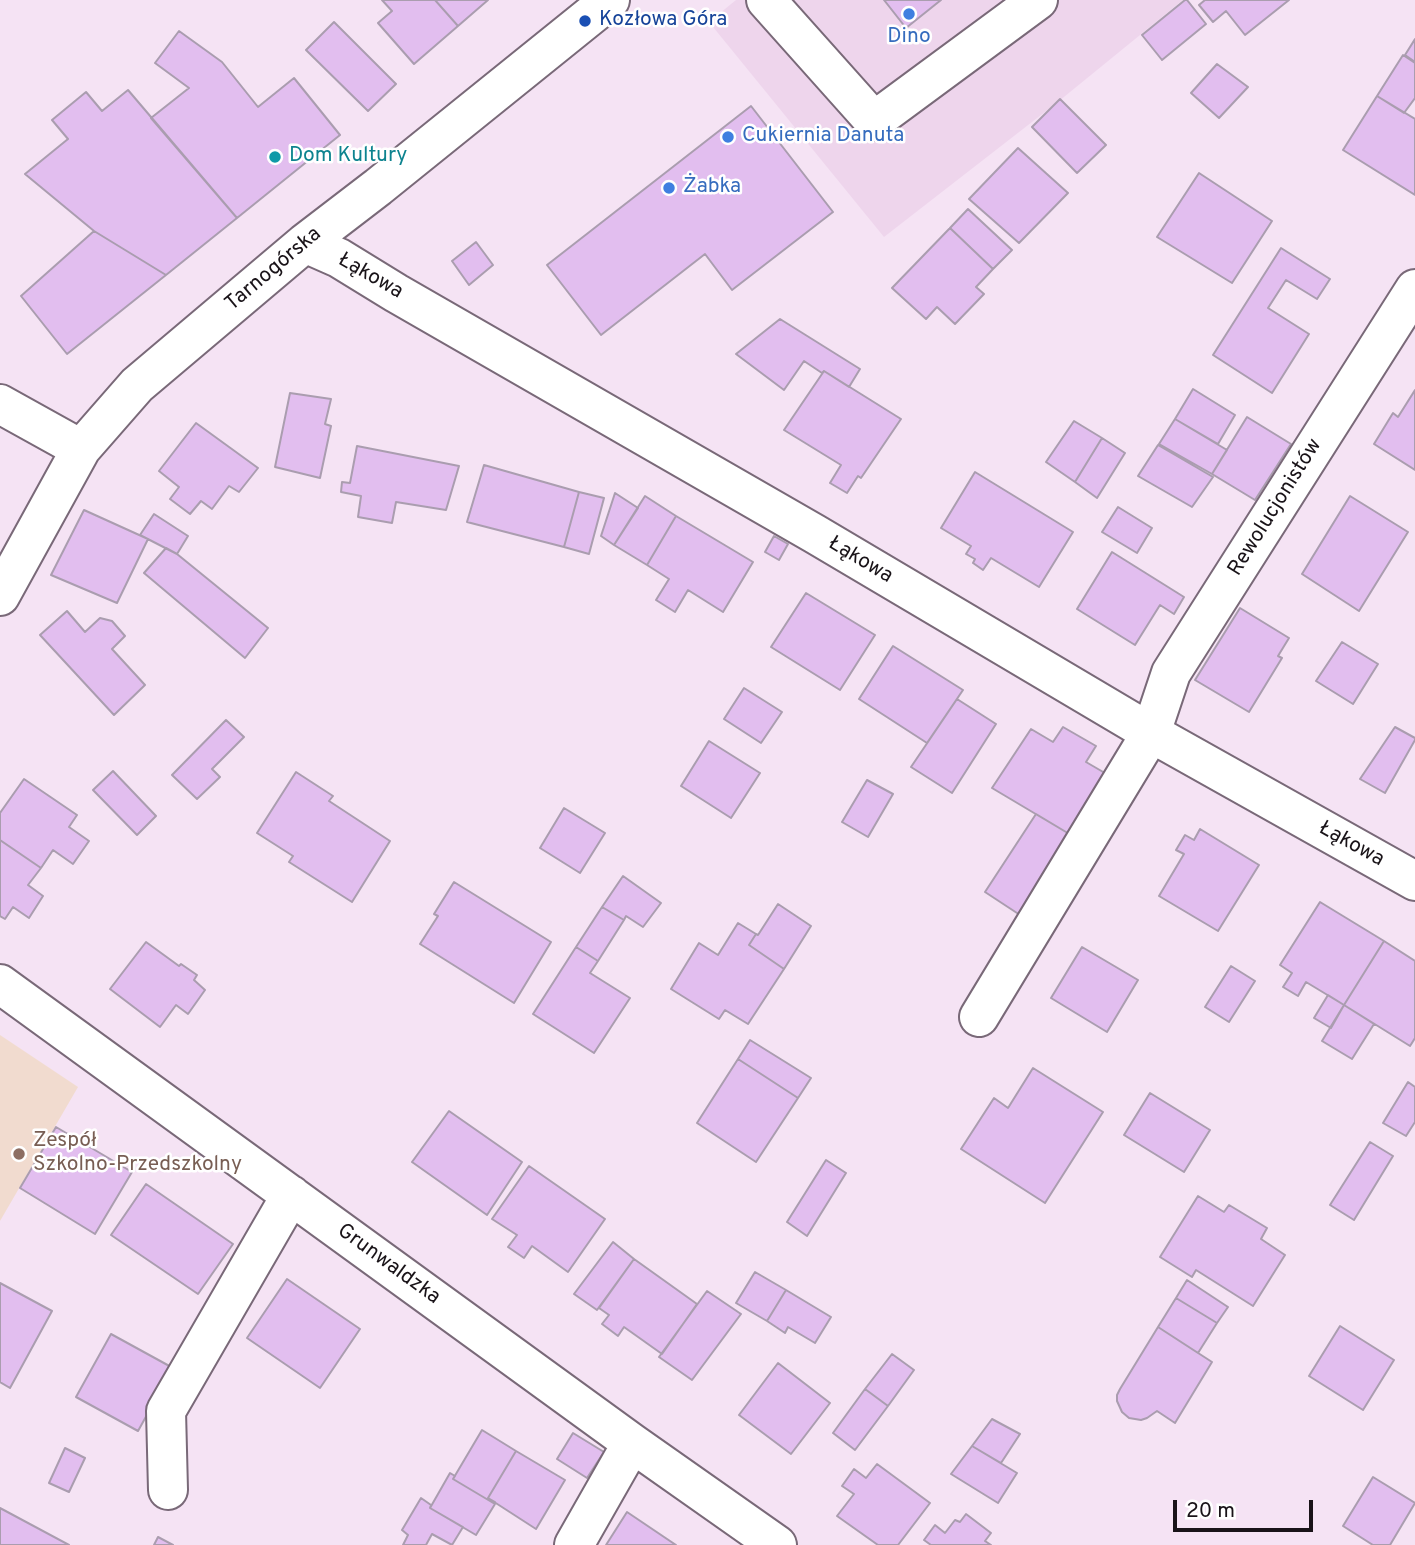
<!DOCTYPE html>
<meta charset="utf-8">
<style>
body{margin:0}
#map{position:relative;width:1415px;height:1545px;overflow:hidden;background:#f5e3f4;font-family:Overpass,sans-serif}
canvas{display:block}
.scale{position:absolute;left:1173px;top:1500px;width:140px;height:32px;box-sizing:border-box;border:4px solid #191318;border-top:0;padding-left:9px;font-size:21px;line-height:24px;white-space:nowrap;color:#191318;-webkit-text-stroke:5px #fff;paint-order:stroke}
</style>
<div id="map">
<canvas width="1415" height="1545"></canvas>
<div class="scale">20 m</div>
</div>
<script>
const g = document.querySelector('canvas').getContext('2d');
g.lineJoin = 'round';
function fill(path, color) { g.fillStyle = color; g.fill(path, 'evenodd'); }
function strokePath(path, color, width, dash) { g.strokeStyle = color; g.lineWidth = width; g.lineCap = dash ? 'butt' : 'round'; g.setLineDash(dash || []); g.stroke(path); }
function write(font, color, halo, rows, align = 'center') {
  g.font = font + ' Overpass,sans-serif'; g.lineWidth = 5; g.setLineDash([]); g.textBaseline = 'middle'; g.strokeStyle = halo; g.fillStyle = color; for (const [text, x, y, turn = 0] of rows) {
    g.save(); g.translate(x, y); g.rotate((+turn || 0) * Math.PI / 180); g.textAlign = isNaN(turn) ? turn : align; if (halo) g.strokeText(text, 0, 0); g.fillText(text, 0, 0); g.restore();
  }
}
fill(new Path2D(`
 M736,0H1183L1059,101L884,237L709,22Z`), '#eed5ec');
fill(new Path2D(`
 M0,1035L78,1087L0,1221Z`), '#f1dbcf');
const building = new Path2D(`
 M382,0H435L458,26L414,64L378,23L392,11Z
 M435,0H488L458,26Z
 M884,0H941L906,28Z
 M1185,0H1187L1206,24L1162,60L1142,35Z
 M1205,0H1289L1245,35L1226,11L1213,22L1199,5Z
 M334,22L396,84L368,111L306,50Z
 M179,31L222,62L258,107L294,78L340,135L237,218L151,118L189,88L155,63Z
 M1415,39V62L1405,55Z
 M1403,55L1415,63V98L1404,113L1377,96Z
 M1217,64L1248,87L1219,118L1191,93Z
 M128,90L237,218L166,275L94,231L25,174L68,139L52,120L86,92L102,111Z
 M1377,96L1415,119V195L1343,150Z
 M1060,99L1106,145L1077,173L1032,127Z
 M751,106L833,212L732,290L705,254L601,335L547,265Z
 M1018,148L1068,193L1019,243L969,199Z
 M1199,173L1272,221L1232,283L1157,237Z
 M968,209L1012,250L993,269L950,228Z
 M950,228L993,269L976,287L984,294L955,324L937,307L926,319L892,288Z
 M94,231L166,275L67,354L21,296Z
 M476,242L493,265L469,285L452,261Z
 M1281,248L1330,279L1317,299L1286,280L1268,308L1309,334L1272,393L1213,355Z
 M780,319L860,369L849,387L824,371L822,373L804,361L784,390L736,354Z
 M824,371L901,419L861,478L858,476L847,493L830,483L841,465L784,430Z
 M1193,389L1235,415L1218,444L1175,419Z
 M1415,390V470L1374,444L1393,413L1398,417Z
 M290,393L331,399L325,424L331,426L320,478L275,467Z
 M1247,417L1291,444L1255,500L1212,474Z
 M1175,419L1227,450L1212,474L1159,444Z
 M1074,421L1102,438L1075,482L1046,462Z
 M196,423L258,468L239,492L229,486L212,509L201,501L190,514L170,499L179,487L159,471Z
 M1102,438L1125,453L1097,498L1075,482Z
 M1158,445L1213,477L1192,507L1138,476Z
 M357,446L459,466L446,510L396,502L392,523L358,517L361,496L341,492L342,482L350,483Z
 M484,465L579,492L564,547L467,522Z
 M975,472L1073,532L1039,587L991,558L983,570L973,563L975,559L966,554L971,546L941,528Z
 M579,492L604,498L589,554L564,547Z
 M615,493L638,508L614,545L601,536Z
 M645,496L676,516L647,565L614,545Z
 M1350,496L1408,532L1359,611L1302,574Z
 M1118,507L1152,528L1137,553L1102,532Z
 M84,510L148,539L117,603L51,575Z
 M154,514L188,536L177,554L140,535Z
 M676,516L753,562L723,612L688,590L675,612L656,600L669,579L647,565Z
 M774,536L788,544L779,560L765,552Z
 M166,548L177,554L268,628L245,658L144,573Z
 M1112,552L1184,597L1174,614L1160,605L1135,645L1077,609Z
 M806,593L875,635L840,690L771,647Z
 M1240,608L1289,638L1278,656L1282,658L1249,712L1195,680Z
 M67,611L85,632L100,618L112,621L125,636L112,649L145,685L114,715L40,635Z
 M1342,642L1378,664L1353,704L1316,681Z
 M893,646L963,690L927,743L859,699Z
 M744,688L782,712L761,743L724,719Z
 M957,699L996,724L952,793L911,767Z
 M226,720L244,737L212,769L220,777L197,799L172,775Z
 M1063,727L1096,746L1086,762L1110,776L1071,835L992,788L1031,729L1053,742Z
 M1395,727L1415,738V740L1385,793L1360,779Z
 M709,741L760,773L731,818L681,786Z
 M113,771L156,816L137,835L93,790Z
 M296,772L333,796L329,801L390,841L352,902L289,862L293,856L257,833Z
 M24,779L77,815L69,827L89,841L73,864L53,850L41,868L0,840V813Z
 M867,780L893,794L868,837L842,822Z
 M564,808L605,833L580,873L540,848Z
 M1036,814L1071,835L1020,915L985,892Z
 M1200,829L1259,865L1218,931L1159,896L1184,854L1176,850L1185,835L1194,840Z
 M0,840L41,868L28,885L43,896L29,918L13,907L5,919L0,916Z
 M623,876L661,903L643,927L626,916L624,920L602,907Z
 M454,882L551,942L514,1003L420,944L438,916L434,914Z
 M1320,902L1384,941L1344,1005L1306,982L1298,996L1283,987L1292,973L1280,965Z
 M778,904L811,926L784,969L749,945L756,934L758,935Z
 M602,907L624,920L598,961L576,947Z
 M738,923L756,934L749,945L784,969L748,1024L725,1010L719,1019L671,989L699,943L718,955Z
 M1384,941L1415,961V1038L1410,1046L1344,1005Z
 M146,942L179,966L181,964L197,975L194,980L205,990L188,1014L176,1005L160,1027L110,989Z
 M576,947L598,961L590,973L630,998L594,1053L533,1014Z
 M1082,947L1138,980L1107,1032L1051,998Z
 M1231,966L1255,981L1229,1022L1205,1007Z
 M1328,995L1344,1005L1331,1028L1314,1018Z
 M1344,1005L1374,1024L1352,1059L1322,1041Z
 M750,1040L811,1078L798,1098L738,1059Z
 M738,1059L798,1098L756,1162L697,1123Z
 M1033,1068L1103,1112L1045,1203L961,1149L994,1098L1008,1108Z
 M1408,1082L1415,1087V1122L1406,1136L1383,1123Z
 M1150,1093L1210,1130L1184,1172L1124,1135Z
 M449,1111L522,1162L487,1215L412,1162Z
 M56,1127L132,1172L95,1234L20,1188Z
 M1370,1142L1393,1156L1354,1220L1330,1205Z
 M826,1160L846,1173L807,1236L787,1222Z
 M529,1166L605,1219L568,1272L532,1246L524,1258L508,1247L517,1235L492,1219Z
 M146,1184L233,1244L198,1294L111,1235Z
 M1198,1196L1224,1212L1229,1205L1267,1228L1261,1239L1285,1255L1253,1306L1196,1270L1192,1277L1160,1257Z
 M613,1242L634,1259L597,1310L574,1294Z
 M634,1259L697,1304L662,1354L624,1327L618,1336L602,1324L609,1315L599,1308Z
 M755,1272L786,1290L767,1321L736,1303Z
 M287,1279L360,1329L320,1388L247,1338Z
 M1187,1280L1228,1307L1217,1323L1176,1298Z
 M0,1283L52,1311L10,1388L0,1382Z
 M786,1290L831,1317L815,1343L788,1327L785,1333L767,1321Z
 M707,1291L741,1314L692,1380L659,1357Z
 M1176,1298L1217,1323L1198,1353L1158,1327Z
 M1340,1326L1394,1360L1363,1410L1309,1376Z
 M1158,1327L1212,1362L1175,1423L1157,1411L1147,1418L1141,1420L1129,1418L1122,1412L1117,1401V1395L1120,1389Z
 M111,1334L173,1368L138,1431L76,1397Z
 M892,1354L914,1370L888,1406L865,1389Z
 M778,1363L830,1403L791,1454L739,1415Z
 M865,1389L888,1406L855,1450L833,1433Z
 M992,1419L1020,1434L1001,1463L972,1446Z
 M482,1430L516,1451L488,1498L495,1502V1504L453,1479Z
 M573,1433L604,1452L587,1478L557,1459Z
 M972,1446L1017,1473L998,1503L951,1474Z
 M65,1448L85,1458L69,1492L49,1483Z
 M516,1451L565,1480L536,1529L488,1498Z
 M877,1464L930,1503L898,1545H878L837,1516L854,1494L842,1486L854,1469L866,1478Z
 M450,1473L455,1476L453,1479L495,1504L476,1535L430,1508Z
 M1373,1477L1415,1503L1390,1545H1373L1343,1526Z
 M421,1498L431,1505L430,1508L463,1527L452,1545L432,1534L426,1545H403L408,1535L402,1530Z
 M0,1508L69,1545H0Z
 M627,1512L676,1545H606Z
 M966,1514L991,1533L985,1541L991,1545H931L924,1540L935,1525L945,1533L955,1520L960,1522Z
 M158,1537L173,1545H154Z`);
fill(building, '#e2beef');
strokePath(building, '#aa9daf', 2);
const minor = new Path2D(`
 M766,0L874,121L1038,0
 M305,243L339,258L396,293L815,534L1151,733L1415,881
 M0,404L81,449
 M0,596L81,449L137,385L305,243L378,187L610,0
 M0,984L632,1443L777,1545
 M979,1017L1151,733L1171,673L1415,289
 M168,1490L166,1411L291,1195
 M574,1545L632,1443`);
strokePath(minor, '#796978', 42);
strokePath(minor, '#fff', 38);
for (const [x, y, r, color] of [
 [909,14,7,"#3f7fe0"],
 [585,21,7,"#1a4fb4"],
 [728,137,7,"#3f7fe0"],
 [275,157,7,"#0f9aa8"],
 [669,188,7,"#3f7fe0"],
 [19,1154,7,"#8d6e63"]
]) { const dot = new Path2D(); dot.arc(x, y, r, 0, 2 * Math.PI); g.fillStyle = color; g.fill(dot); strokePath(dot, '#fff', 2.5); }
write('21px', '#164399', '#fff', [
 ["Kozłowa Góra",599,21]
], 'left');
write('21px', '#366cbe', '#fff', [
 ["Dino",909,38,"center"],
 ["Cukiernia Danuta",742,137],
 ["Żabka",683,188]
], 'left');
write('21px', '#0d838f', '#fff', [
 ["Dom Kultury",289,157]
], 'left');
write('21px', '#191318', '#fff', [
 ["Tarnogórska",274,270,-40],
 ["Łąkowa",370,277,30],
 ["Rewolucjonistów",1276,508,-58],
 ["Łąkowa",860,561,31],
 ["Łąkowa",1351,845,29],
 ["Grunwaldzka",388,1265,36]
]);
write('21px', '#785e54', '#fff', [
 ["Zespół",33,1142],
 ["Szkolno-Przedszkolny",33,1166]
], 'left');
</script>
